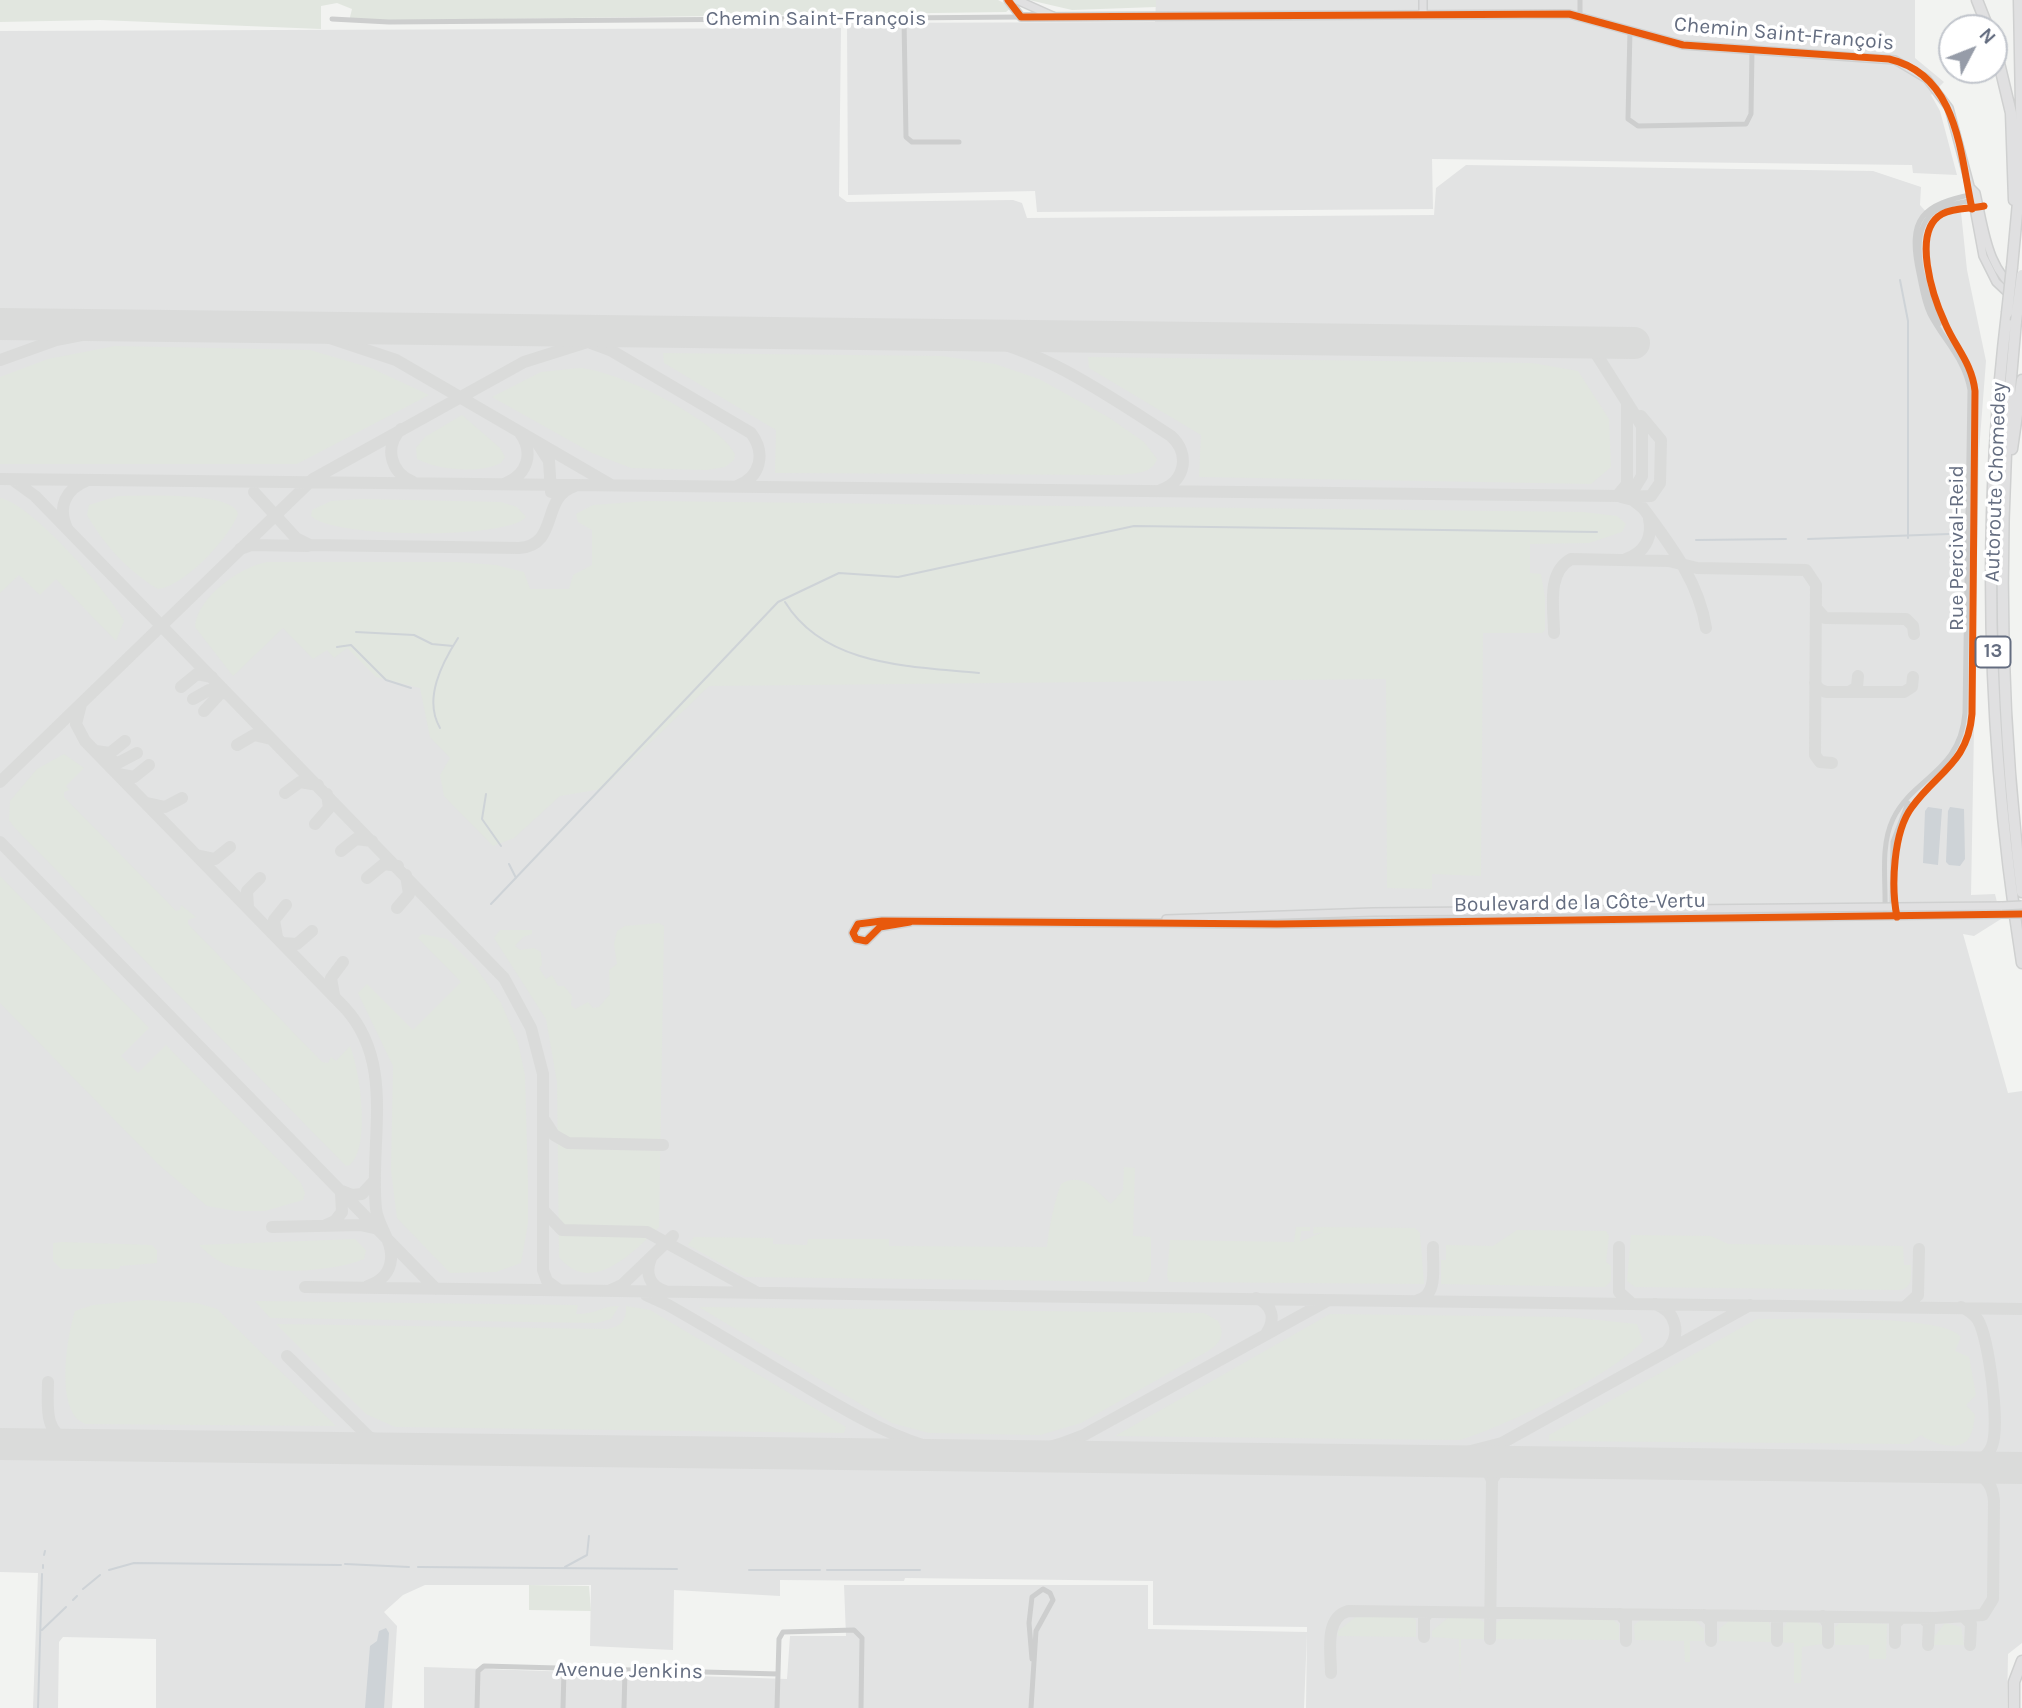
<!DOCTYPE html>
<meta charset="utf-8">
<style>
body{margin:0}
#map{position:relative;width:2022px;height:1708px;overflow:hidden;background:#f2f3f1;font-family:Karla,sans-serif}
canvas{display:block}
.north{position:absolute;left:1938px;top:14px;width:70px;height:70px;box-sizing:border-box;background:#fff;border:2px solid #c1c5cc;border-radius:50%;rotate:48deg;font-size:19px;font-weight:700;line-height:28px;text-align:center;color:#646d80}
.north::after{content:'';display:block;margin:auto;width:24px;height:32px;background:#969ca8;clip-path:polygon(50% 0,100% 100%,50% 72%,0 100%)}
</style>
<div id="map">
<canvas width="2022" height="1708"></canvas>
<div class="north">N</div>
</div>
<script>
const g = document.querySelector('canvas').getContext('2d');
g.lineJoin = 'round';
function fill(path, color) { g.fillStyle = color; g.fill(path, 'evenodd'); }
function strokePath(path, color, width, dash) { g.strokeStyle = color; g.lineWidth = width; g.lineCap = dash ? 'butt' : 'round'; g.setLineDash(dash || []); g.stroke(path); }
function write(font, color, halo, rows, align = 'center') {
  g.font = font + ' Karla,sans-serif'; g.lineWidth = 7; g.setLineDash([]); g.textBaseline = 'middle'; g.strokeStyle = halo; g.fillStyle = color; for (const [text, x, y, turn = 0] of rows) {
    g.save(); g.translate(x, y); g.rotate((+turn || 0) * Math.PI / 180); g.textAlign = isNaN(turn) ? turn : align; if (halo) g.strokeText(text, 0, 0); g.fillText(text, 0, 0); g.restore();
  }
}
fill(new Path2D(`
 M1156,0H1915V58L1944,82L1931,95L1940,111L1957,175L1913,173L1912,165L1432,159L1433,209L1037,212L1035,191L848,195L847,23L1155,22Z
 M841,28L839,196L847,202L1013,200L1022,203L1027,218L1434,215L1436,188L1466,165L1873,171L1921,187L1920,205L1934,221L1945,213L1961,212L1967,270L1986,361L1979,451L1971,895L1995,894L2001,919L1974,936L1963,934L2008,1093L2022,1091V1643L2008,1654L2007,1708H1306L1307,1633L1304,1708H424V1667L787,1679L790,1636H846L844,1585H1148V1629L1307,1632V1627L1153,1625V1581L905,1578L904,1581L780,1580V1596L674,1590L673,1650L590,1646L591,1585H425L403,1595L384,1612L397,1626L392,1708H156V1639L63,1637L59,1642L58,1708H33L38,1573L0,1572V31Z`), '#e2e3e3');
fill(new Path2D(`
 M0,0H998L1012,7L1006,12L349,21L352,9L337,3L321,6V29L100,20L0,22Z
 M1029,0H1156V7L1072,10Z
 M115,346L310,350L371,368L429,395L297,464H0V377L48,359Z
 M663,353L942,356L995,364L1039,379L1108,417L1144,442L1157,459C1152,474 1135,473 1121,475L775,473L776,430L664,363Z
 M1088,357L1532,363L1578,371L1609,419L1611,467L1591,484L1199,477L1201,435L1089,368Z
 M579,368C617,370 716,419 735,454L734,460L725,467L707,470L631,468L592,453L492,397L541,372Z
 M462,415L500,448L505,457L501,463C479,474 438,470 417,459L416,448L425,437Z
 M118,496C140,496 233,491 238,514C229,538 185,586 158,589C127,570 105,546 87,515L89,505Z
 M0,498C32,504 108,592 124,621L116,641L56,579L40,595L19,575L0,593Z
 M362,499L501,502L517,507L526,517C507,540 331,538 311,516L312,510L331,501Z
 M647,501L1583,512L1617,516L1626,524L1622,532L1589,543L1530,544V573L1541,574L1545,598V630L1542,633H1483L1481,876L1432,874V889L1387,888L1386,679L709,686L602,789L560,796L514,838L493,846L444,796L440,775L450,758L430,737L420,688L376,677L347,648L334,658L327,650L313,659L283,628L233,676L195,627C197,597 240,567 267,562H458L496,565L524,572L530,589H569L573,575L592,565V530L578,522L576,514L593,505Z
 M64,754L84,768L66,786L69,790L64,792V797L176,911L180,910L181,905L196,917L188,920V924L322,1062L328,1063L331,1057L336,1061L350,1046C360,1071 371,1146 350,1165L346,1166L14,827L9,820L10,801L37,769Z
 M0,876L149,1028L121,1056L138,1073L166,1045L301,1183L305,1193L303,1200L265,1211H236L207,1206L158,1164L0,1003Z
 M659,923L664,926L659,1227C634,1252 591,1297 559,1257L557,1082L546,1019L494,938L500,930H532V934L523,937L515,946L520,950L534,948L541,952L542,965L539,968L546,979L552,975L558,986H564L572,996L571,1005L575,1009L588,1002L593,1008L599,1007L610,994L609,970L617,964L614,944L617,931L625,926Z
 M422,934L447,939L476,968L501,1003L518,1043L525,1075L528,1183V1223L521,1263L496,1272L450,1273L397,1218L391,1170L393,1066L358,993L367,984L413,1030L461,982L418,938Z
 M1124,1167L1135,1168L1133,1236L1151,1237V1272L1147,1282L745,1277L688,1245L694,1237L773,1238V1244L807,1245L808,1239H889V1246L1047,1247C1049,1227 1054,1203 1061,1184C1083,1171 1097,1191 1111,1204L1123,1190Z
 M1296,1227H1310V1231H1301L1300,1242L1323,1232L1313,1234L1314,1227L1415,1228L1420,1233L1424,1284L1169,1282L1167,1276L1170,1240L1294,1242Z
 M1517,1230L1606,1231L1609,1236L1606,1262L1611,1266V1281L1605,1287L1441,1284V1260H1446V1245L1493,1246Z
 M1631,1235L1711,1236L1728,1244L1903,1246L1904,1265H1911C1911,1277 1913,1289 1898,1290L1635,1287L1627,1281Z
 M355,1239L366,1250L364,1259C329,1273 273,1273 236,1267C221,1265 209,1255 199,1245Z
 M62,1242L152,1245L157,1250V1263L120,1266L119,1269H61L53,1261V1243Z
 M145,1300L197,1303L217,1309L336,1426L85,1424L77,1419C57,1398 67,1336 75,1311L93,1305Z
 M255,1301L578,1305L576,1314C597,1314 602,1306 619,1306L611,1319L596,1323L270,1318Z
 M626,1306L650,1310L846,1427L844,1433L395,1427L366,1414L276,1324L607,1329C621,1327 627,1320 626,1306Z
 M699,1307L1204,1313L1218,1321C1226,1334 1220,1344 1208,1351L1081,1423L1040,1435L929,1433L892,1423Z
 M1330,1314L1568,1317L1637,1324L1643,1341C1609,1377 1510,1424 1460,1440L1115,1436Z
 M1757,1319C1793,1320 1942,1313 1961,1337L1955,1351L1969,1357L1976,1395L1966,1405L1975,1415C1974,1422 1973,1432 1969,1438C1959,1453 1931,1443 1921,1435L1909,1444L1549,1441V1435Z
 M529,1585L589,1586L591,1611L529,1610Z
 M1357,1616H1411L1416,1620V1637L1338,1636V1631Z
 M1449,1617H1476L1485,1623L1484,1639H1461L1460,1694L1459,1639L1432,1637V1631Z
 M1503,1618L1612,1619L1619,1625V1640L1495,1639V1624Z
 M1642,1619L1695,1621L1704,1629V1641H1690V1662H1685L1684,1641L1635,1640L1634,1625Z
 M1729,1621L1769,1622L1774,1642L1719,1641V1629Z
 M1788,1621H1815L1822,1627V1644L1802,1647L1801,1683H1794V1643L1780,1642L1781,1631Z
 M1854,1622L1887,1624L1886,1659H1869V1645H1835V1627L1840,1623Z
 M1945,1623L1961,1627L1964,1645H1934V1637Z`), '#e1e6df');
fill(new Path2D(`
 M1928,807L1942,809L1938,865L1923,863L1925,811Z
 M1950,807L1964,809L1965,859L1960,866L1949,865L1946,862L1948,811Z
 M386,1628L389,1633L384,1708H365L370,1646L377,1641L379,1631Z`), '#ced3d7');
strokePath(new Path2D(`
 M1900,280L1908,321V538
 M1808,539L1949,534
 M1696,540L1786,539
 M785,602C825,667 911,666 979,673
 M356,632L414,635L432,644L453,646
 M337,647L351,645L386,680L411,688
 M440,728C423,699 442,663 458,638
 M486,794L482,819L501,846
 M509,864L516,878
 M491,904L778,602L839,573L898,577L1134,526L1597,532
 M44,1555L45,1551
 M345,1564L409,1567
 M418,1567L677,1569
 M565,1567L587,1555L589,1536
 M43,1568V1565
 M109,1570L134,1563L341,1565
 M749,1570H820
 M827,1570H920
 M83,1589L100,1575
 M73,1600L77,1596
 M42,1630L66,1607
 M38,1708L42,1574`), '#ced3d7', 2);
strokePath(new Path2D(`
 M254,327L315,333L396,360L611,485
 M529,330L569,335L612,351L751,433C766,453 761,477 737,486
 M955,335C1029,339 1109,396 1171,436C1190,453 1186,481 1161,490
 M0,360L56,340L133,325
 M401,429C384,447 390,472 413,482
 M538,444L549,461L551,492
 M0,479L1621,496L1634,489L1642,476V426L1595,352L1571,342
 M13,480L35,496L504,978L531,1028L543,1074V1270L547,1281L558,1289
 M506,483C528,474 534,452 520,433
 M254,492L296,538L310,545L519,548C560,545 540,497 575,486
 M1617,496L1627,484V402
 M1621,497L1633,500L1643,508C1671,546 1699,582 1706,628
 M1628,497L1651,496L1660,483L1661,440L1641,416
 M67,528C57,507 66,489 86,481
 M240,549L251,545L308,546
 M1626,559C1644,553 1653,538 1649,519
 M1816,608L1825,618L1906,619L1913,626L1914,634
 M1554,633C1554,608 1546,573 1571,559L1669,561L1697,568L1806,570L1816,585L1815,755L1820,762L1832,763
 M1815,683L1819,689L1826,692H1904L1912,687L1913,677
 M181,687L197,674L212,677
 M1849,692L1857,687L1858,676
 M193,699L209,690L227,694
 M81,704L76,724L85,741L345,1008C396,1064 369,1141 376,1209C378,1226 393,1242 391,1259C390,1273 380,1282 368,1286
 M204,711L218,696L217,684
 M237,745L254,735L271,739
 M96,751L110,753L125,741
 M104,758L118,763L137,753
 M118,774L134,777L149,765
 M0,782L313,479L524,362L600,338L666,331
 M285,793L300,782L318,785
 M147,803L165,807L182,798
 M315,824L329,808L327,794
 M0,842L436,1289
 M341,851L356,839L372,841
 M196,855L215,859L230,847
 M367,878L384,864L398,866
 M248,907L247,891L260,878
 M397,908L409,894L406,875
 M277,937L274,920L286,905
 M282,943L297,944L312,931
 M334,995L331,978L343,962
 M545,1121L554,1135L568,1143L663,1145
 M342,1191L352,1195L362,1194L375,1180
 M544,1211L562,1230L647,1232L756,1292
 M326,1225L335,1221L342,1212L341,1193
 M272,1227L360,1225L374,1228
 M1619,1247V1292L1630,1302
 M651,1258C645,1273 649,1286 665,1291
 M305,1287L2022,1309
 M611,1290L622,1285L673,1236
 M646,1295L668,1305C716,1332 762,1361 810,1389C904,1445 974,1481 1084,1435L1327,1301
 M1256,1298C1273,1305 1276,1319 1266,1334
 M1418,1300C1439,1295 1432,1264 1433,1247
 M1655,1304C1676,1311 1682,1334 1667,1351
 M1906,1306L1918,1295L1919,1249
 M1961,1307C1968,1310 1974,1314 1978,1320C1989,1339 2000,1426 1992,1446C1987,1459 1975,1464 1961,1465
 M287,1356L369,1437L400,1449
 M48,1382C48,1405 43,1433 70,1442C77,1445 85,1444 92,1445
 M0,1435L15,1443L66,1445
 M1361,1461L1440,1459L1502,1443L1750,1305
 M1472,1462L1486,1468L1492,1480
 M2000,1468L2022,1467
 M1620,1614L1626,1621V1641
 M1704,1615L1711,1622V1641
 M1777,1616V1641
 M1823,1616L1828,1624V1643
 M1923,1618L1929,1624L1928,1645
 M1965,1618L1971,1624L1970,1645
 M1424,1637V1618L1429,1612
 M1490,1639L1492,1480L1500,1468L1514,1462
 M1895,1643V1624L1901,1618
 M1331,1673C1331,1652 1324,1618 1348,1611L1935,1618L1983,1615L1993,1599L1994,1501C1991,1458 1943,1472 1913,1467`), '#dadbda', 12);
strokePath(new Path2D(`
 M0,324L1634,343
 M0,1444L2022,1468`), '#dadbda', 32);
const secondary = new Path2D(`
 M1008,0L1021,17H1025L1569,14L1683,45L1895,60L1927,79L1949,108L1970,186L1983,256L1996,282L2012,297
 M1017,0L1055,17
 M1423,0V15
 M1970,187L1976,193C1985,232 1987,270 2022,295
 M1166,919L1373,912L2002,906
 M910,922L880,927L866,941L856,939L853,933L858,924L882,921L1277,924L2002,914`);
const highway = new Path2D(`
 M1977,0L1988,28
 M1994,42L2011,113L2014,200
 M2012,267L2022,159L2019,0
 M2007,313C1981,528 1988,749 2022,963
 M2016,321C1997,511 1998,702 2022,892
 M2012,449L2022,380
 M2014,1708V1682L2022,1661`);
strokePath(secondary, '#cfd0d0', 10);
strokePath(highway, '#cfd0d0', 13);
strokePath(new Path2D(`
 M1580,15V0
 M332,19L389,22L1021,17
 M904,19L906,137L912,142H959
 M1630,30L1628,119L1638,126L1746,124L1751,114L1752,50
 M1939,324C1927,294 1902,232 1937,210C1948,204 1962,202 1974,200
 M1892,909L1893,842L1908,803
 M1885,910C1886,881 1880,846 1893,819C1913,777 1960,773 1965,713L1970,390C1965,359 1944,341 1930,314C1924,302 1922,287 1919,273C1907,218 1922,204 1975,194
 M477,1708L478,1671L484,1666L778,1674
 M563,1708L564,1670
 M624,1708L625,1671
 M777,1708L779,1639L783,1632L854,1630L862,1638L861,1708
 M1031,1708L1036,1631L1053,1600L1050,1593L1043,1589L1032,1597L1029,1623L1032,1659`), '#cdcece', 5);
strokePath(secondary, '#e0e0e1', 7);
strokePath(highway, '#e0e0e1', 10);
const secondaryBridge = new Path2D(`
 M2002,906L2022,905
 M2002,914H2022`);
const highwayBridge = new Path2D(`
 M2007,313L2012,267
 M2016,321L2022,275`);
strokePath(secondaryBridge, '#cfd0d0', 10, []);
strokePath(highwayBridge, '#cfd0d0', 13, []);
strokePath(secondaryBridge, '#e0e0e1', 7);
strokePath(highwayBridge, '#e0e0e1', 10);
strokePath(new Path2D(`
 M1008,0L1021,17H1025L1569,14L1683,45L1889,59C1958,75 1960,153 1972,209
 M1897,917C1891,887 1893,832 1912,807C1937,772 1968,763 1972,714L1975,391C1972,363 1955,347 1945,323C1933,297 1911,231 1942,214C1954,207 1971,209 1984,206
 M910,922L880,927L866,941L856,939L853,933L858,924L882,921L1277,924L2022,914`), '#e8590c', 7);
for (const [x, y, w] of [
 [1993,652,35]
]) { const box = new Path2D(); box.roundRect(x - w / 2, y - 15.5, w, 31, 5); g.fillStyle = '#fff'; g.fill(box); strokePath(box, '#646d80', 2); }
write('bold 19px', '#646d80', null, [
 ["13",1993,652]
]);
write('21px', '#646d80', '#fff', [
 ["Chemin Saint-François",816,19],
 ["Chemin Saint-François",1784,34,5],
 ["Autoroute Chomedey",1996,482,-88],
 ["Rue Percival-Reid",1957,548,-90],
 ["Boulevard de la Côte-Vertu",1580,903,-1],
 ["Avenue Jenkins",629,1671,1]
]);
</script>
